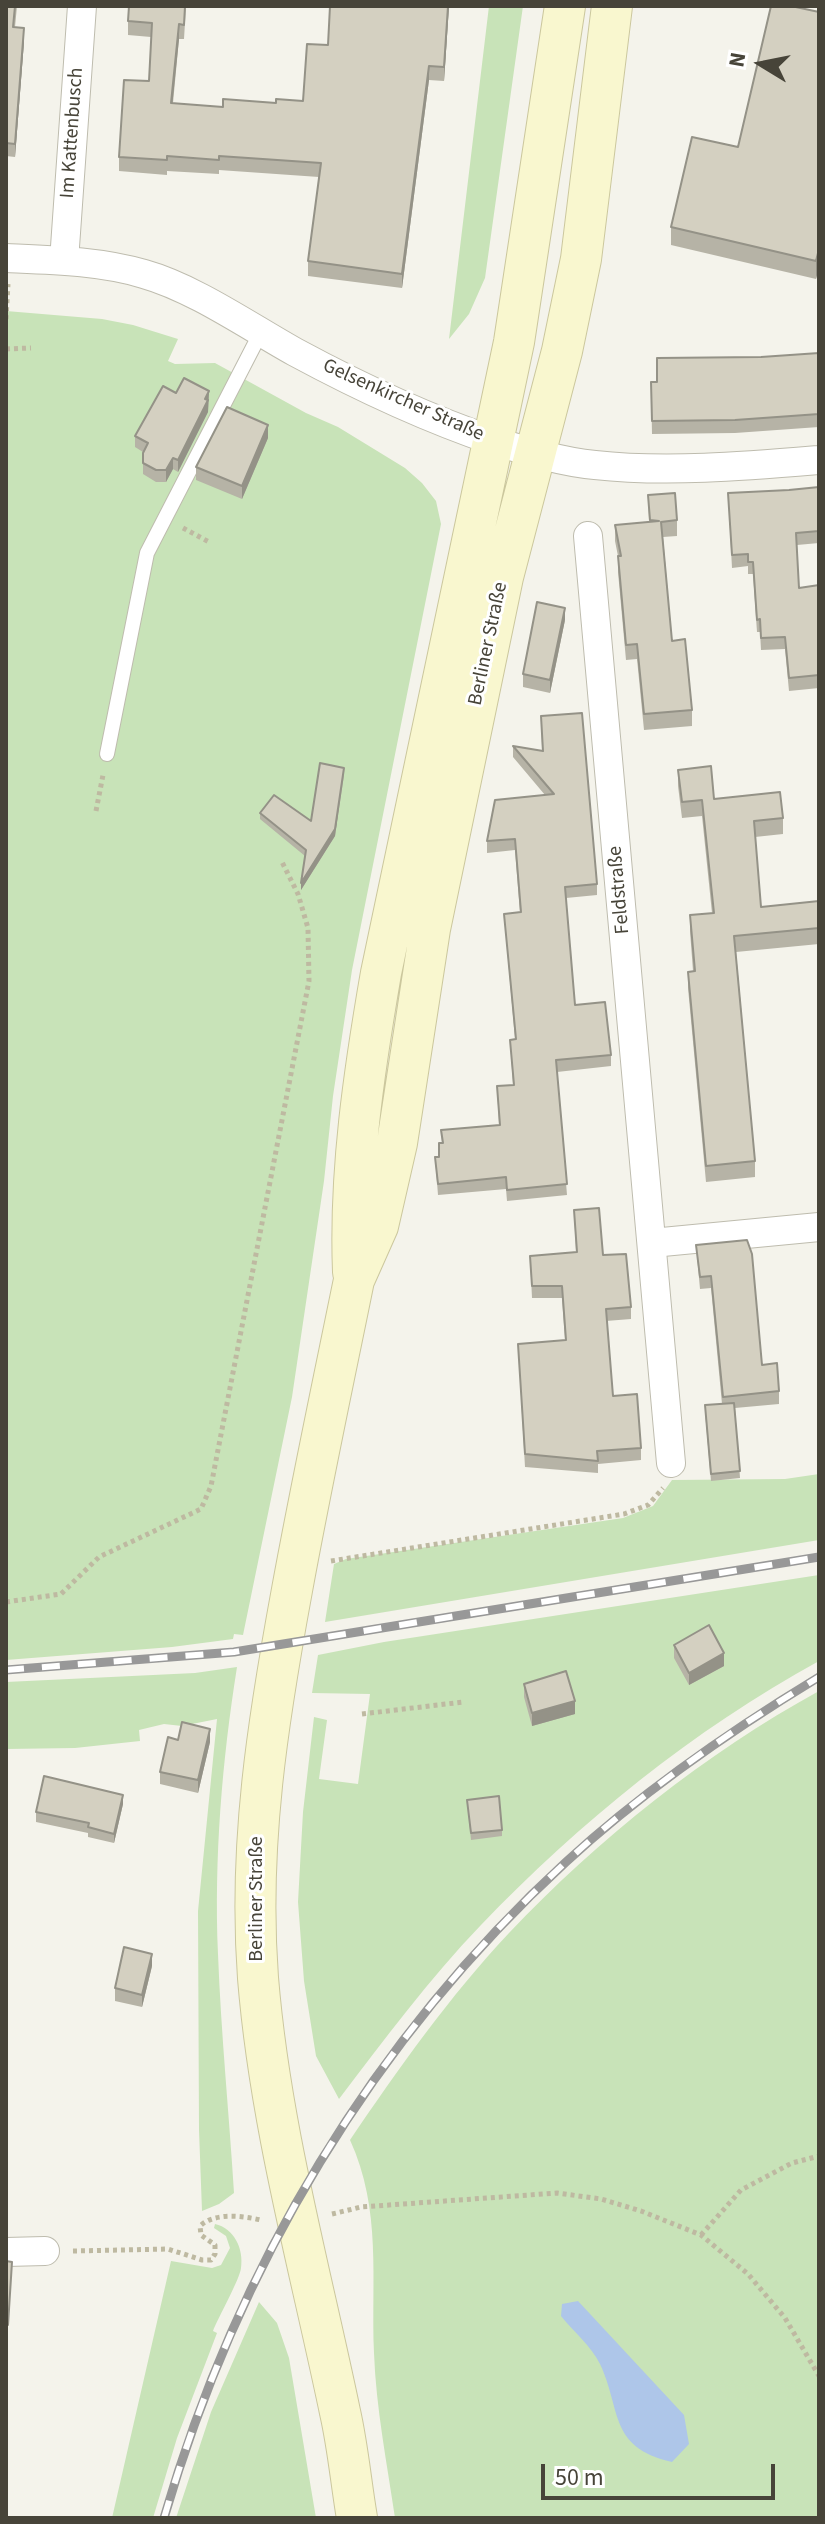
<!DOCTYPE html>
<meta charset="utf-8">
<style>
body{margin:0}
#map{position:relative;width:825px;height:2524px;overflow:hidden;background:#f4f3eb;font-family:"Source Sans 3",sans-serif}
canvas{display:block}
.frame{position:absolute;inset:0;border:8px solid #474439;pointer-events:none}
.north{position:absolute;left:721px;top:24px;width:80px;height:80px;-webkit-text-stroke:6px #fff;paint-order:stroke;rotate:280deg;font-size:22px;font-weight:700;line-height:32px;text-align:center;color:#474439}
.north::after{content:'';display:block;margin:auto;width:28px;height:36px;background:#474439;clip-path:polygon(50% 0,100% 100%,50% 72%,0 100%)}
.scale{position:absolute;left:541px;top:2464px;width:234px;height:36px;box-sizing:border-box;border:4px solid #474439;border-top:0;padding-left:10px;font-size:24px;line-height:28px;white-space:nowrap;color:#474439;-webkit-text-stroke:6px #fff;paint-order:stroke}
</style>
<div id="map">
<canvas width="825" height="2524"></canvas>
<div class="frame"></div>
<div class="north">N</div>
<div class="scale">50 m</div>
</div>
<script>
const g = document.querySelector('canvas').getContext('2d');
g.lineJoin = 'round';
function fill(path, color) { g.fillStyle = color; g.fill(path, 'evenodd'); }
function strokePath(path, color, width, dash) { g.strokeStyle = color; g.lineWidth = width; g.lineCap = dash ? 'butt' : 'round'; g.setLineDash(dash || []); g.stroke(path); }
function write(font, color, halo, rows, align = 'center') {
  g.font = font + ' "Source Sans 3",sans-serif'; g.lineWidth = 6; g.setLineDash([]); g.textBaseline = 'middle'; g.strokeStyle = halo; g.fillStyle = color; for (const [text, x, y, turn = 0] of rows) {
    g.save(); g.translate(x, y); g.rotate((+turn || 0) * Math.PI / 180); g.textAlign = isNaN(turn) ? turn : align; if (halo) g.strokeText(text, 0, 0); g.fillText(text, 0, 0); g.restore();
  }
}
fill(new Path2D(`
 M489,6H523L485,278L469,314L449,339Z
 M6,311L102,319L133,325L178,339L168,361L175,364L215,363L306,413L338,427L405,468L422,483L436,501L441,524L352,970L333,1096L324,1181L292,1397L243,1635L234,1634L233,1639L172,1647L6,1660Z
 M819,1474V1540L325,1622L334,1564L346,1559L623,1518L653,1506L672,1480L785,1479Z
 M819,1575V1661C693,1730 580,1822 481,1925C429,1979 384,2040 339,2099L316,2056L304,1981L298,1902L303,1812L314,1717L327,1720L319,1779L358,1784L370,1694L312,1693L318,1655L384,1642Z
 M237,1667C222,1761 214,1858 218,1954C221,2034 229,2113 234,2193L219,2204L202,2211L199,2130L198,1911L217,1719L182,1726L164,1724L139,1730L140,1741L75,1748L6,1749V1682L195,1673Z
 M819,1691V2518H395C387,2463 376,2408 374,2353C371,2279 382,2210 350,2140C399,2068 449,1997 509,1933C598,1839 706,1753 819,1691Z
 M215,2224C234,2228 244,2249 241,2268C240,2279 218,2318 213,2331L217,2333L177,2438L153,2518H112L171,2261L212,2268L221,2265L230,2248L226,2236L214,2228Z
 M259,2302L277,2323L289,2358L316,2518H176L211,2412Z`), '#c8e3b8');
fill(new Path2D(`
 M578,2301L684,2415L689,2444L672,2462C608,2447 622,2411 600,2364C592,2347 573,2331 561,2316L562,2304Z`), '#aec6e9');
const service = new Path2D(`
 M107,754L147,553L261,332`);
const minor = new Path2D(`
 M6,258C52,260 100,261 144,274C194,288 250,327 295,352C358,386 426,418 494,441C526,451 562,462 595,465C666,473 747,466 819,460
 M64,261L82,6
 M588,536L671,1463
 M652,1243L819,1227
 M6,2252L45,2251`);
const secondary = new Path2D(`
 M353,1272C349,1172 364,1071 381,973L514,342L565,6
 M357,2518C351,2483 348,2447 340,2412C310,2268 270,2125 258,1978C248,1845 268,1720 292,1590C311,1486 333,1383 354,1280L378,1226L397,1143L430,929L503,577L562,351L581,259L612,6`);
strokePath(service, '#bebcae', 16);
strokePath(minor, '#bebcae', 30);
strokePath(secondary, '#cbc79d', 42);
strokePath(new Path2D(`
 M6,319L8,284
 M6,349L31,348
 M183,528L211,543
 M96,811L103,775
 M331,1561L624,1514L648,1505L663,1488
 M6,1602L61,1594L99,1557L201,1509L211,1486L309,981L308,928L298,894L282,862
 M362,1714L463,1702
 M332,2214L361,2207L557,2193L601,2199L641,2211L701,2235L748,2274L785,2318L819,2376
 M701,2235L741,2190L792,2163L819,2156
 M73,2251L168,2249L202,2260H211L215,2254V2245L201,2235L200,2226C215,2212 243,2216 261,2220`), '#beb9a1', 5, [4, 4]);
strokePath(service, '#fff', 14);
strokePath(minor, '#fff', 28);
strokePath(secondary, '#f9f7cf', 40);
const rail = new Path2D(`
 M6,1670L234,1652L819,1557
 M164,2518C237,2267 373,2039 566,1862C643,1791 730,1731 819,1677`);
strokePath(rail, '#989898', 9);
strokePath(rail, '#fff', 6, [18]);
fill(new Path2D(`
 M6,6H17L15,27L24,42L15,157L6,156Z
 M186,6L184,39H179L173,103L223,107L303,101L328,45L449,6L444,81L429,80L402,288L308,276V261L319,177L219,170V174L167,171V175L119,171V157L149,81L151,37L128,35V21Z
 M819,12V267L816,279L671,245V227L738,147Z
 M819,353V427L735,433L652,434L651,382H657L761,357Z
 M209,391L208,412L178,472L173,469L166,482H156L143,474V452L135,447V436L176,393Z
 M268,438L242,499L196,480V467Z
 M819,487V543L797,545L799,588L819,585V688L789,691L785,649L761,650L760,632H757L753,574H748V566L732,568L728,493L789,490Z
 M648,495L677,520V536L663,537L672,641L692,710V726L644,730L637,659L626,660L618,572V556L615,541V525L649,522Z
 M565,620L550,693L523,687V674Z
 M541,716L597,884V895L566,898L575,1005L611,1055V1066L557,1072L567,1195L507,1201L506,1189L438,1195L435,1157H439V1143H442L441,1130L499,1125L497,1086L513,1085L510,1040L515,1039L504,914L520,913L515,850L487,853V841L545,795L513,757V746L542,751Z
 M678,770L714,799L783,818V834L755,837L761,907L819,901V944L736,952L755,1161V1177L706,1182L688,988V972L693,971L690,931V915L712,913L702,816L682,818L678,786Z
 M344,775L335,836L301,890L305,856L260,819V813L311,821Z
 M574,1210L603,1255L631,1307V1319L606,1321L613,1396L641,1448V1460L598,1464V1473L525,1467L518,1344L565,1340L562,1298H532L530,1256L576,1252Z
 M696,1245L762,1365L779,1391V1404L735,1408L740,1478L711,1481L705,1412L722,1404L711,1288L700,1289Z
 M674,1645L724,1666L689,1685L674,1658Z
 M524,1684L575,1714L532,1726L524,1697Z
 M178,1740L210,1742L198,1793L160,1784V1772Z
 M467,1800L502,1830V1836L471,1840Z
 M123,1804L114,1843L88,1837V1833L36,1822V1812Z
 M152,1966L142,2007L115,2001V1988Z`), '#b6b3a6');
fill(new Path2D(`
 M448,6H449L444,81V67Z
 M179,24V39L171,117V103Z
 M24,28V42L15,157V144Z
 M429,66V80L402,288V274Z
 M819,249V267L816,279V261Z
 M209,391L208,412L178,472V460Z
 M268,425V438L242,499V486Z
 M173,458V469L166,482V470Z
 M565,608V620L550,693V680Z
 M344,768L335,836L301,890V883Z
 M724,1653V1666L689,1685V1673Z
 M575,1701V1714L532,1726V1713Z
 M210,1729V1742L198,1793V1780Z
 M123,1795V1804L114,1843V1834Z
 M152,1954V1966L142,2007V1995Z`), '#949287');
const building = new Path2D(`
 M6,6H15L13,27L24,28L15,144L6,143Z
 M129,6H185L184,25L179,24L171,103L223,107V99L276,103V99L303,101L307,44L328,45L330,6H448L444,67L429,66L402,274L308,261L321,163L219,156V160L167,156V160L119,157L124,80L149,81L152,23L128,21Z
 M771,6H791L819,12V249L816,261L671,227L692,137L738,147Z
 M819,353V414L735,420L652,421L651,382H657V358L761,357Z
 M184,378L209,391L205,399L208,400L178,460L173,458L166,470H156L143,463V453L148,443L135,436L163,386L176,393Z
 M227,407L268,425L242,486L196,467Z
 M819,487V531L796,533L799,588L819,585V675L789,678L785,637L761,638L760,619L757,620L753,562H748V554L732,555L728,493L789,490Z
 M675,493L677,520L661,522L672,641L685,639L692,710L644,714L637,644L626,645L618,556H621L615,525L659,521L650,520L648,495Z
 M537,602L565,608L550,680L523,674Z
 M582,713L597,884L565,887L575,1005L605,1002L611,1055L556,1060L567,1184L507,1190L506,1177L438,1184L435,1157H439V1143H443L441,1130L500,1125L497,1086L514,1085L510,1040L516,1039L504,914L521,912L515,839L487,841L495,800L554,794L513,746L543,751L541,716Z
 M320,763L344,768L335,829L301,883L306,850L260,813L274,795L311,821Z
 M711,766L714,799L780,792L783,818L754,821L761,907L819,901V928L734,936L755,1161L706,1166L688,972L695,971L690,915L714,913L702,800L682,802L678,770Z
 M599,1208L603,1255L626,1254L631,1307L606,1309L613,1396L637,1394L641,1448L597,1451L598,1461L525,1454L518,1344L566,1340L562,1286H532L530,1256L577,1252L574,1210Z
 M747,1240L752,1254L762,1365L777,1363L779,1391L723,1397L711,1276L700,1277L696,1245Z
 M734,1403L740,1471L711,1474L705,1405Z
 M709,1625L724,1653L689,1673L674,1645Z
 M566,1671L575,1701L532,1713L524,1684Z
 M182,1722L210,1729L198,1780L160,1772L168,1737L178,1740Z
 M44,1776L123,1795L114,1834L88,1827L89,1823L36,1812Z
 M499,1796L502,1830L471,1833L467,1800Z
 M124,1947L152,1954L142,1995L115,1988Z
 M6,2261L12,2262L8,2325H6Z`);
fill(building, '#d4d0c1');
strokePath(building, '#949287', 2);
write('20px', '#474439', '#fff', [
 ["Im Kattenbusch",73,133,-86],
 ["Gelsenkircher Straße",403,401,24],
 ["Berliner Straße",489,644,-78],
 ["Feldstraße",620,890,-95],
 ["Berliner Straße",258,1899,-90]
]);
</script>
